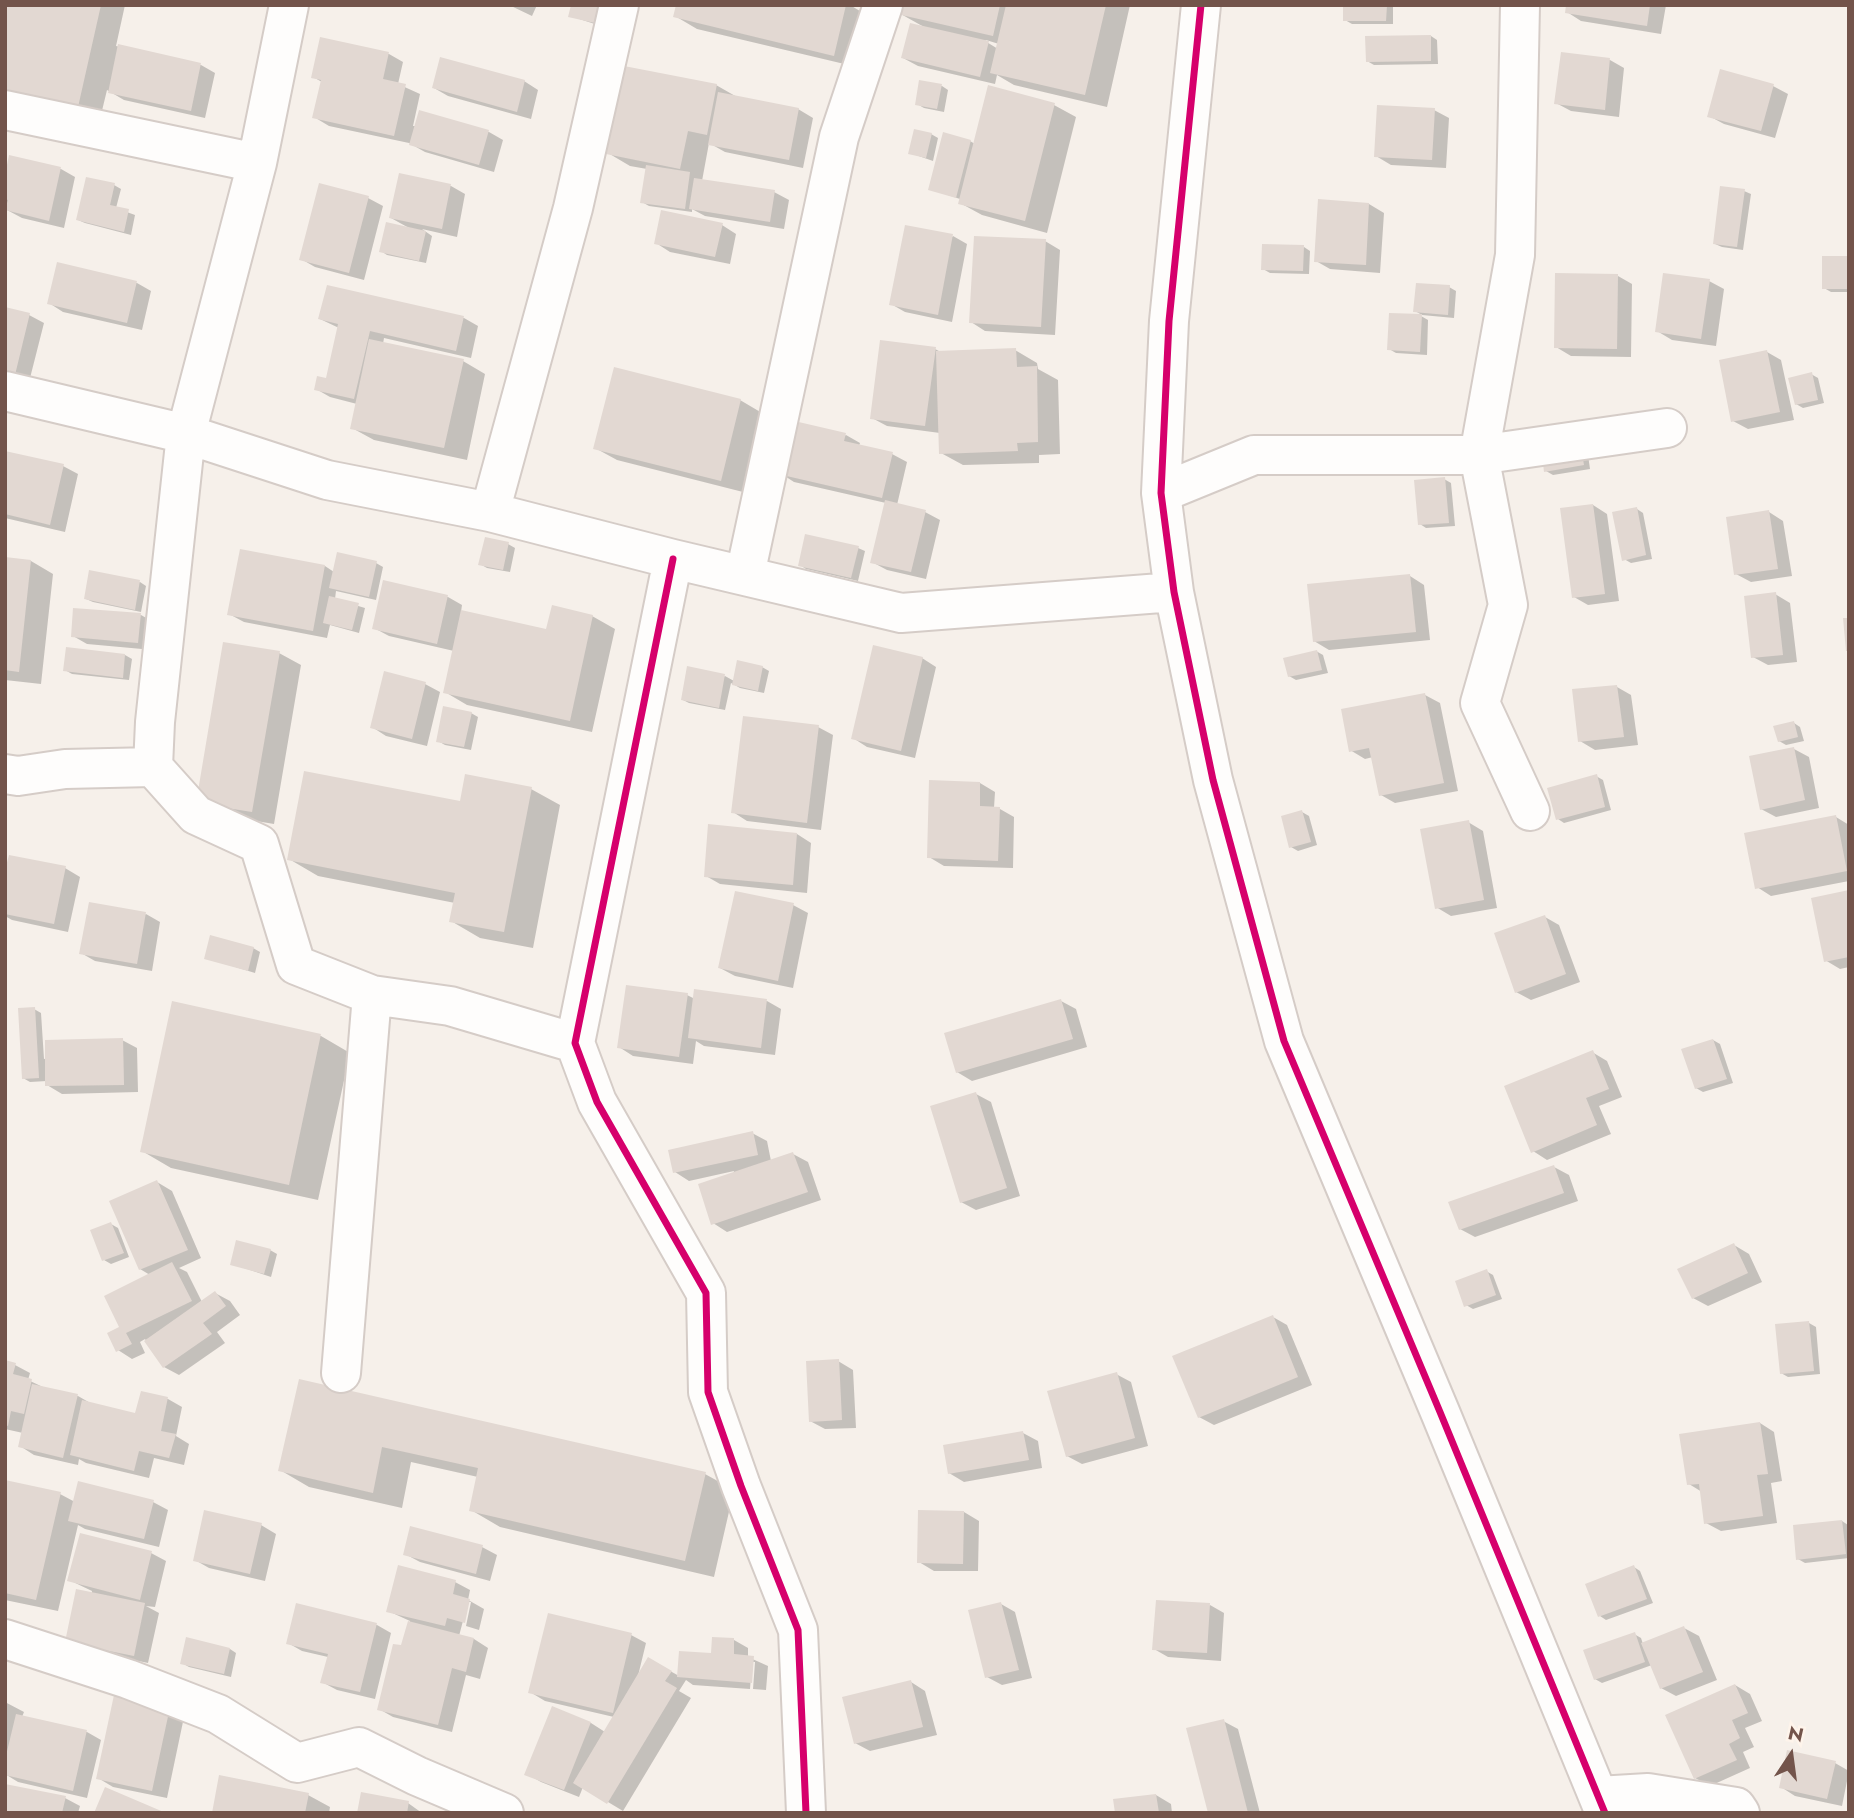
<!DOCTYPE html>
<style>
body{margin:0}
#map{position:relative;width:1854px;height:1818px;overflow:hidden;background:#f6f0ea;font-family:Jost,sans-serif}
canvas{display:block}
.frame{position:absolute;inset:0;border:7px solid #73544b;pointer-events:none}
.north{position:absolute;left:1756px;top:1720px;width:70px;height:70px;-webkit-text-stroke:5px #fef4eb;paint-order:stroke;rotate:13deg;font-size:19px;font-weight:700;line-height:28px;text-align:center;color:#73544b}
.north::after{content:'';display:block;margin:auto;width:24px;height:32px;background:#73544b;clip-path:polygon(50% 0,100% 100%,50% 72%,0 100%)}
</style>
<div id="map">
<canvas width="1854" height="1818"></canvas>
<div class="frame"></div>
<div class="north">N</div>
</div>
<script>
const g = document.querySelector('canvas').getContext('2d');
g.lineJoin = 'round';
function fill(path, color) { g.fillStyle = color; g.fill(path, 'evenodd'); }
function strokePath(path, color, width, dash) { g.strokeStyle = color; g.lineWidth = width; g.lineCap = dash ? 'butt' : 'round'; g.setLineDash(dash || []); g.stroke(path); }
fill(new Path2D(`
 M5,5H125L116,46L201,65L215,73L205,118L124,100L107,90L100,119L5,97Z
 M509,5H537L532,16Z
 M573,5H606L601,26L570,16Z
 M677,5H850L868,16L857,67L697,29L675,16Z
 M901,5H1130L1107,107L1014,85L997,75L995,84L918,66L903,58L924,27L899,13ZM986,40L999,44L998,49L985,41Z
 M1345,5H1393V24H1352L1345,20Z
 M1568,5H1666L1661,34L1581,21L1567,12Z
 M1431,36L1437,40L1438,64L1374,65L1367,61Z
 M321,39L389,54L403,62L398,84L420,94L413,126H416L420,112L489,132L503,140L494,172L425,152L409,143L329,126L314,117L322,82L313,77Z
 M1562,54L1610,60L1624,68L1619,117L1571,111L1556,103Z
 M524,81L538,90L531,119L448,96L434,88Z
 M921,82L942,86L948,90L944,112L924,108L917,104Z
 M716,85L737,97L798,109L813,118L803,168L725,152L709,143L702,181L774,192L789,200L784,229L705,216L692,209V212L649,206L642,202L647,169L630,166L608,153Z
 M1773,86L1788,94L1775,138L1724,124L1709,116Z
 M1054,105L1076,117L1047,233L982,215L960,203V199L930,189L970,141L975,144Z
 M1434,110L1449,118L1446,168L1391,165L1376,156Z
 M931,134L938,138L933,161L910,153Z
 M11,157L61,169L75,177L64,228L22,218L7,210L5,166L8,167Z
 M400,175L451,186L465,194L457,237L422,229L432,236L426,263L387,255L381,251L409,228L391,218Z
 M114,185L121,189L116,208L135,215L131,235L85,223L78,220Z
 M1744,191L1751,194L1743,250L1722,247L1715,244Z
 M368,198L383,206L364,280L315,267L301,259Z
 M1319,201L1369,204L1384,213L1380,273L1330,269L1316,261Z
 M722,225L736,234L730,264L670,252L656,243Z
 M953,236L967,244L952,322L905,312L891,304Z
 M1045,241L1060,250L1055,335L985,331L971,322Z
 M1304,247L1310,251L1309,274L1270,273L1263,269Z
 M1849,257V292H1831L1824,288Z
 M58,264L137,283L151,291L142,330L63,312L49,303Z
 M1618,276L1632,284L1631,357L1571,356L1556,347Z
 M1709,281L1724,289L1716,346L1672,340L1657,331Z
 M328,287L464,318L478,326L471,358L384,338L383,344L463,361L485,374L467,460L374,440L352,428L357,404L330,397L316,389L327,380L339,328L320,319Z
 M1449,287L1456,291L1454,318L1422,315L1415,311Z
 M29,315L44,323L28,386L5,381Z
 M1421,316L1428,320L1427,355L1396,353L1389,349Z
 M935,349L941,352L1015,350L1037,363L1038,369L1058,380L1060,454L1039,455V463L963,465L941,453L940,433L887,426L872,418Z
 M1767,352L1781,360L1794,420L1748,429L1733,421Z
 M1811,374L1818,378L1824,403L1803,408L1796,404Z
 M740,400L762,413L743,492L617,460L595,448Z
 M846,435L860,443L859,446L892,454L907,462L897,505L925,512L940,520L926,579L887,570L872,562L886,503L794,482L780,473Z
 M5,453L63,466L78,474L65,532L5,518Z
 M1588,455L1590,469L1553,475L1546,471Z
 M1444,479L1451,483L1455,526L1426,528L1420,524Z
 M1593,505L1607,514L1619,601L1588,605L1574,597Z
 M1637,509L1643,513L1652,559L1631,563L1624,559Z
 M1769,512L1783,521L1792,576L1751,582L1736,574Z
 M508,544L515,548L510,572L487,568L480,564Z
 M858,548L865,551L858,581L806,569L800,565Z
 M5,559L31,561L53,574L41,684L5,680Z
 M376,563L383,567L376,600L336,591L335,599L365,608L359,633L330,625L327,638L244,622L229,614L325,566L334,572Z
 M1410,576L1424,585L1430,640L1329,650L1314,641Z
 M140,582L146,586L141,612L93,602L86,599Z
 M385,582L448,597L462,605L461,612L548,631L592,616L615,629L592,732L467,705L445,692L454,651L389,636L374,628Z
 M1775,594L1790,603L1797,662L1768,665L1753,657Z
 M75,610L141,615L155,623L153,650L87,644L73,636Z
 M1316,651L1323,655L1328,673L1296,680L1289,676Z
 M279,653L301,665L274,824L220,815Z
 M125,655L132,659L129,680L72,674L65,670Z
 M922,658L936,667L915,758L867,747L853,738Z
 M762,667L769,671L764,693L740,688L731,683L725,710L689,703L683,700L725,676L734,681Z
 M425,684L440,692L427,746L386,736L372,727Z
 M1617,687L1631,695L1638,745L1595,750L1580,741Z
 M1425,695L1440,703L1458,791L1395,803L1381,795L1373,757L1365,759L1350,750Z
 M471,713L478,717L471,750L445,745L438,741Z
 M1794,723L1800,727L1804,741L1786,745L1779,741Z
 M818,727L833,735L821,830L747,821L733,812Z
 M1794,749L1809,757L1819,808L1776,817L1761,809Z
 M1596,776L1603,780L1611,810L1564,823L1558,819Z
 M980,783L995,792L994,808L1000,809L1014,817L1013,868L944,866L929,857Z
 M531,789L560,805L533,948L480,938L451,921L455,903L318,876L289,859L461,803Z
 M1302,812L1309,816L1317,845L1298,851L1291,847Z
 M1836,817L1849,825V881L1771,896L1757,887Z
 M1468,822L1483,831L1497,908L1451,916L1436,907Z
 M797,834L811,843L807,893L720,884L706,876Z
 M65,868L80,877L68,932L12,920L5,916V878Z
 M1849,892V967L1840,969L1825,960Z
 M793,905L808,913L793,988L735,976L720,968Z
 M146,914L160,922L152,971L95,961L81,953Z
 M1545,917L1559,925L1580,982L1531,1000L1516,992Z
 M253,948L260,952L255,973L206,958Z
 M696,991L767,1001L781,1009L775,1055L704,1046L696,1041L693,1064L633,1056L619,1047L687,995L695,999Z
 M1061,1001L1076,1009L1087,1047L972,1081L957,1072Z
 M174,1003L321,1036L350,1053L318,1200L171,1168L142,1151Z
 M34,1009L41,1013L44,1059L122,1040L137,1048L138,1092L62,1094L47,1085V1081L30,1082L23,1078Z
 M1713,1040L1720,1044L1733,1083L1703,1092L1696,1088Z
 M1592,1052L1607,1061L1622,1097L1599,1106L1611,1134L1547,1160L1533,1151Z
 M976,1094L991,1102L1020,1196L976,1210L961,1202Z
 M752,1133L767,1141L771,1161L793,1154L808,1162L821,1200L727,1232L713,1223L734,1171L689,1181L675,1172Z
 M1554,1167L1569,1175L1578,1201L1475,1237L1460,1229Z
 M157,1182L172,1191L201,1258L179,1268L187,1272L202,1302L215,1293L230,1301L240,1315L217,1332L225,1343L179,1375L164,1367L145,1339L140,1342L145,1353L132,1359L118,1350L122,1328L150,1275L140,1269Z
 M111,1224L118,1228L129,1257L111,1264L104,1260Z
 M1734,1245L1749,1254L1762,1282L1708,1306L1693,1298Z
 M270,1250L277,1254L271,1277L232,1264Z
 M1486,1271L1493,1275L1502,1299L1473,1309L1466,1305Z
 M1273,1317L1287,1325L1312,1385L1214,1425L1199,1417Z
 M1809,1323L1816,1327L1820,1374L1788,1377L1781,1373Z
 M838,1361L853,1370L856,1428L825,1429L810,1421Z
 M5,1362L15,1365L30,1373L28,1380L45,1388L78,1396L92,1404L136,1415L142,1393L168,1399L182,1407L176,1436L189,1444L184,1465L154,1458L149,1478L86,1463L79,1459L78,1465L34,1455L20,1446L23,1433L5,1429Z
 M1116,1374L1131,1382L1148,1446L1082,1464L1067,1456Z
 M301,1381L705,1474L734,1490L714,1577L500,1527L471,1510L478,1477L411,1462L402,1508L309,1487L280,1470Z
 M1760,1423L1774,1432L1782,1481L1771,1483L1777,1523L1721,1531L1706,1523L1702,1492L1689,1484Z
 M1023,1433L1038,1441L1042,1468L964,1482L949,1473Z
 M5,1481L60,1494L75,1502H153L168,1510L159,1547L85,1529L78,1525L58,1611L5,1600Z
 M964,1512L979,1521L978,1571H934L919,1562Z
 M1842,1521L1848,1525L1849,1558L1805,1563L1798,1559Z
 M261,1525L276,1534L265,1581L209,1568L195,1560Z
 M482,1547L497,1555L490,1581L420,1562L405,1554Z
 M151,1553L166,1561L155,1607L146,1606L159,1613L148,1663L82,1649L92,1591L69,1580Z
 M1634,1567L1640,1571L1653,1603L1606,1620L1600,1616Z
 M455,1582L470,1590L468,1600L470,1601L484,1609L479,1630L466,1626L471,1602H468L459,1636L474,1639L488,1648L480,1679L466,1675L452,1732L393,1717L379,1709L403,1648L410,1621L388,1611Z
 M1001,1604L1015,1612L1032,1678L1002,1685L987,1677Z
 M297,1605L377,1625L391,1633L375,1699L337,1690L322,1682L328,1657L302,1651L288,1643Z
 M1210,1605L1224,1613L1221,1661L1168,1657L1154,1649Z
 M1684,1628L1699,1636L1717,1680L1676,1696L1661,1688L1652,1665L1602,1683L1595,1679L1634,1634L1641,1638L1643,1644Z
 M631,1635L646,1643L638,1676L649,1659L679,1676L734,1640L748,1648V1657L768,1666L766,1690L753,1689L755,1662H752L750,1689L693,1685L686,1680L679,1691L691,1698L623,1811L583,1787L579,1797L541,1782L527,1774L553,1709L591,1723L605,1732L614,1717L545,1701L530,1692Z
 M230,1649L236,1653L231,1677L189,1667L182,1663Z
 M911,1682L925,1691L937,1735L870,1751L855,1743Z
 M1735,1685L1750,1694L1762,1721L1745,1728L1754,1747L1743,1752L1750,1768L1710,1786L1695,1778Z
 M5,1702L24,1712L22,1717L87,1732L101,1740L87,1798L18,1782L5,1774Z
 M170,1708L184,1717L167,1798L113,1787L98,1778Z
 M1223,1721L1238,1729L1260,1813H1210Z
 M1835,1763L1849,1771L1842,1806L1795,1796L1781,1787Z
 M308,1795L330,1807L329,1813H213Z
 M1156,1795L1171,1804L1172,1813H1117Z
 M65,1798L80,1806L78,1813H5Z
 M408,1803L422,1813H359Z`), '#0003');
fill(new Path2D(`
 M5,5H101L78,107L5,91Z
 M571,5H598L595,23L568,17Z
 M676,5H846L834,56L673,17Z
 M899,5H1000L993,36L897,14Z
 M1006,5H1106L1085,95L990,73Z
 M1343,5H1387L1386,21H1343Z
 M1566,5H1650L1647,26L1565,13Z
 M910,23L989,41L980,77L901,58Z
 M1431,35V61L1366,62L1365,36Z
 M320,37L389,52L383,79L406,84L394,136L312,118L321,80L311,78Z
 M118,44L201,63L191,111L108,93Z
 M1561,52L1610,58L1605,110L1554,104Z
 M440,57L525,80L517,112L432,88Z
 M624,66L717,84L707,135L688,131L680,169L606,154Z
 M1720,69L1774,84L1761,131L1707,117Z
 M919,80L942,84L937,109L915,105Z
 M988,85L1055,103L1025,221L958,204Z
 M718,92L799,108L789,160L708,145Z
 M1377,105L1435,108L1432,160L1374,157Z
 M419,110L489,130L479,165L409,145Z
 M914,129L932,133L926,158L908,154Z
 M943,132L971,140L956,198L928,190Z
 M9,155L61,167L49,221L5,210L8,200L5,199V165H7Z
 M646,165L690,172L685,209L640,203Z
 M399,173L451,184L442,229L389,218Z
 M86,177L115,183L110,205L129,209L124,232L76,220Z
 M694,178L775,190L770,222L689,209Z
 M319,183L369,196L349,273L299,260Z
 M1720,186L1745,189L1737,247L1713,244Z
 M1318,199L1369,203L1366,265L1314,262Z
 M661,210L723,223L715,257L654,244Z
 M386,222L426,231L419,261L379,252Z
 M905,225L953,234L938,315L889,305Z
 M974,236L1046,239L1041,327L969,323Z
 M1262,244L1304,245L1303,271L1261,270Z
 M1822,256H1849V289H1822Z
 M57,262L137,281L127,323L47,304Z
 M1555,273L1618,274L1617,349L1554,348Z
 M1663,273L1710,279L1701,339L1655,332Z
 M1416,283L1450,285L1448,315L1413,312Z
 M327,285L464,316L456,351L370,331L354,399L314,390L317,376L326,378L338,324L318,319Z
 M5,307L30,313L14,379L5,377Z
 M1389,313L1422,314L1420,352L1387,350Z
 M369,339L464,359L444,448L350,429Z
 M880,340L936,347L925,426L870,419Z
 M1016,348L1017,367L1037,366L1038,442L1017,443L1018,451L939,454L936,351Z
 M1767,350L1780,412L1731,422L1719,360Z
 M614,367L741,399L721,481L593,449Z
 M1812,372L1818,400L1795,405L1788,378Z
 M790,420L846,433L844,441L893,452L882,498L778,474Z
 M1581,449L1584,465L1544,472L1542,455Z
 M5,451L64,464L50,525L5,514Z
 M1445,477L1449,523L1418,525L1414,480Z
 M885,500L926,510L911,572L870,563Z
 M1593,504L1605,594L1572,598L1560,508Z
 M1637,507L1646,555L1622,561L1612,512Z
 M1769,510L1778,569L1734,575L1726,517Z
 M805,534L859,546L851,578L798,566Z
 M485,537L509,542L503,570L478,565Z
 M240,549L325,565L313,631L227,615Z
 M337,552L377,561L369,597L329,588Z
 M5,557L31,560L19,672L5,670Z
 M89,570L140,580L135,610L84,599Z
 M1410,574L1416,632L1313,642L1307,584Z
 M383,580L448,595L437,644L372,629Z
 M1776,592L1783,655L1751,658L1744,596Z
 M329,596L359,603L352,630L323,623Z
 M552,605L593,615L570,721L443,693L461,610L546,629Z
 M73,608L141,613L138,643L71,637Z
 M1843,618H1849V651H1846Z
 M223,642L280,651L252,812L196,803Z
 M873,645L923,657L901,751L851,739Z
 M66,647L125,654L123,678L63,671Z
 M1317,650L1322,670L1288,677L1283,658Z
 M737,660L763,666L758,691L732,685Z
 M687,666L725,674L719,708L681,700Z
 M384,671L426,682L412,739L370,728Z
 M1617,685L1624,737L1578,742L1572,689Z
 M1425,693L1444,783L1379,796L1369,748L1349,752L1341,709Z
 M443,706L472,712L464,747L436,742Z
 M743,716L819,725L807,823L731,813Z
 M1794,721L1798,737L1778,742L1773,726Z
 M1794,747L1805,800L1760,810L1749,756Z
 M304,771L460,801L465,774L532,787L504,932L449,922L455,893L287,860Z
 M1597,774L1605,807L1556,820L1547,788Z
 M929,780L980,782V806L1000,807L998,861L927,858Z
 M1302,810L1311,842L1289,848L1281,816Z
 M1836,815L1847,871L1755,889L1744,833Z
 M1469,820L1484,900L1435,909L1420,829Z
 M708,824L797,833L793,885L704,877Z
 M9,855L66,866L54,924L5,914V870Z
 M1849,890V957L1824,962L1811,898Z
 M735,891L794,903L778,981L718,968Z
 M89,902L146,912L137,964L79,954Z
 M1545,915L1566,974L1515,993L1494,933Z
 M210,935L254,947L248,971L204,959Z
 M626,985L688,993L679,1057L617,1048Z
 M694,989L767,999L761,1048L688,1038Z
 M1061,999L1073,1039L956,1073L944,1033Z
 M172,1001L321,1034L289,1185L140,1152Z
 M35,1007L39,1078L22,1079L18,1008Z
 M123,1038L124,1085L45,1086V1040Z
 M1713,1039L1727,1079L1695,1089L1681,1049Z
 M1593,1050L1609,1089L1586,1098L1597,1125L1531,1153L1504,1086Z
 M976,1092L1007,1188L960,1203L930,1106Z
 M753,1131L758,1155L673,1173L668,1150Z
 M793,1152L808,1192L711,1225L698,1184Z
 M1554,1165L1564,1193L1459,1230L1448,1202Z
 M157,1180L188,1250L139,1270L109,1201Z
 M111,1222L124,1253L102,1261L90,1230Z
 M236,1240L271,1249L264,1274L230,1265Z
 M1734,1243L1748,1273L1692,1299L1677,1269Z
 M172,1262L192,1301L126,1333L132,1344L116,1352L107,1333L119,1327L104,1296Z
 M1487,1269L1496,1295L1464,1307L1455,1281Z
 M215,1291L226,1306L203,1323L212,1334L163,1368L144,1341Z
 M1273,1315L1298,1377L1198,1418L1172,1356Z
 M1809,1321L1814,1371L1780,1374L1775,1324Z
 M839,1359L842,1420L809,1422L806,1361Z
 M5,1360L16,1363L13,1374L32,1379L24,1414L11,1411L8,1426L5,1425Z
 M1117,1372L1135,1438L1066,1457L1047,1391Z
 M299,1379L706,1472L685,1561L469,1511L478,1468L382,1447L373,1493L278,1471Z
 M32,1384L78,1394L63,1458L18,1447Z
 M141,1391L168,1397L161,1431L176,1434L169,1458L139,1451L134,1471L70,1455L82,1400L135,1413Z
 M1760,1422L1768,1474L1757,1475L1763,1516L1704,1524L1699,1484L1687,1485L1679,1434Z
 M1023,1431L1029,1460L948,1474L943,1445Z
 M5,1480L61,1492L36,1600L5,1593Z
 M78,1481L154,1500L144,1539L68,1521Z
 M204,1510L262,1523L250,1574L193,1561Z
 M918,1510L964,1511L963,1564L917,1563Z
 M1842,1520L1846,1554L1796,1560L1793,1525Z
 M410,1526L483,1545L476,1574L403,1555Z
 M80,1533L152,1551L140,1600L67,1581Z
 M398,1565L456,1580L453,1594L470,1599L465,1623L447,1618L445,1626L386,1612Z
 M1634,1565L1647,1599L1598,1617L1585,1584Z
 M76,1589L145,1603L134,1656L65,1642Z
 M1156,1600L1210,1603L1207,1653L1152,1650Z
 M1001,1602L1019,1670L985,1678L968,1610Z
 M296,1603L377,1623L360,1692L320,1683L328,1654L286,1644Z
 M548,1613L632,1633L613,1713L528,1693Z
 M408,1621L474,1638L466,1672L452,1668L438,1725L377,1710L393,1644L401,1645Z
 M1684,1626L1703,1672L1660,1689L1641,1643Z
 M1635,1632L1645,1662L1594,1680L1583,1650Z
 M186,1637L230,1648L224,1674L180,1664Z
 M712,1637L734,1638V1654L754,1656L752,1683L677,1677L679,1651L711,1653Z
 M648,1657L672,1671L665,1681L677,1688L607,1804L573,1783Z
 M911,1680L923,1727L854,1744L842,1697Z
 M1735,1684L1748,1713L1732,1720L1740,1738L1729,1744L1737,1760L1694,1779L1665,1715Z
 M114,1695L170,1707L152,1791L96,1779Z
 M552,1706L591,1722L564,1790L524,1775Z
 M16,1714L87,1730L73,1791L5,1775V1760Z
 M1224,1719L1248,1813H1208L1186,1728Z
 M1787,1750L1836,1761L1827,1799L1779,1788Z
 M219,1775L309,1793L305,1813H212Z
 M5,1784L66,1796L62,1813H5Z
 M105,1787L166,1813H94Z
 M361,1792L409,1801L407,1813H357Z
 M1156,1794L1159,1813H1115L1113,1799Z`), '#e2d8d2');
const minor = new Path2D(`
 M1201,5L1169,321L1161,493L1174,592L1213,780L1284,1041L1440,1412L1605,1813
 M1520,5L1515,255L1479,455L1508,605L1480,703L1530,811
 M5,110L257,163
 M5,391L186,434L327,480L490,512L673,559L901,613L1174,592
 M1161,493L1254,455H1479L1667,428
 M490,512L573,208L619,5
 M673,559L575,1043L597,1102L706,1293L708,1392L741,1486L798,1630L806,1813
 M745,575L839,137L883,5
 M153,767L196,815L259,844L296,965L372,995L450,1006L575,1043
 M5,774L18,776L65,769L153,767L155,722L186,434L257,163L289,5
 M341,1373L372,995
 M5,1639L128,1679L218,1714L297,1763L359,1747L417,1776L504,1813
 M1598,1796L1648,1793L1736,1807L1740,1813`);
strokePath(minor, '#d5ccc7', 42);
strokePath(minor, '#fefdfc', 38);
strokePath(new Path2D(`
 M1201,5L1169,321L1161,493L1174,592L1213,780L1284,1041L1440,1412L1605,1813
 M673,559L575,1043L597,1102L706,1293L708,1392L741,1486L798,1630L806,1813`), '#d6006c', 7);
</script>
